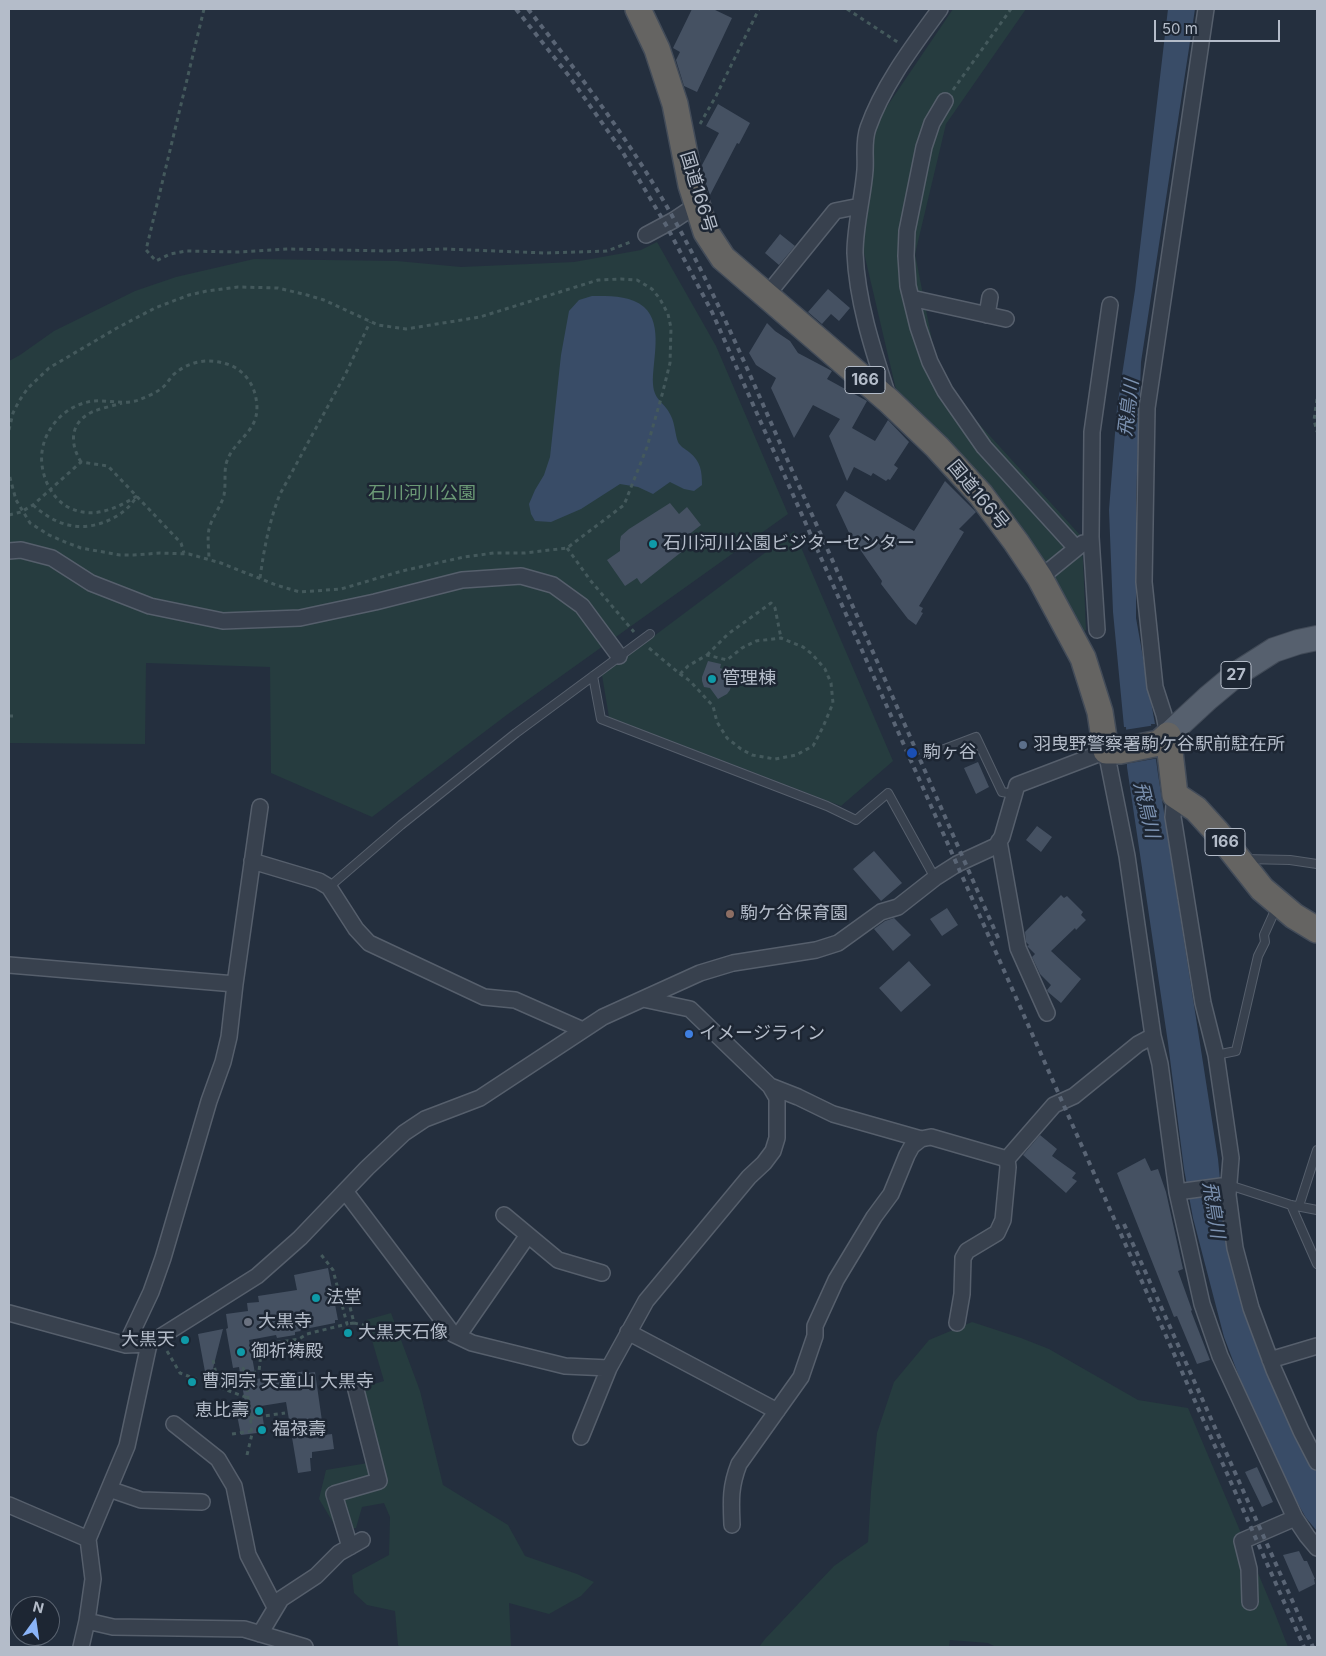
<!DOCTYPE html>
<meta charset="utf-8">
<style>
body{margin:0}
#map{position:relative;width:1326px;height:1656px;overflow:hidden;background:#242f3e;font-family:Inter,sans-serif}
canvas{display:block}
.frame{position:absolute;inset:0;border:10px solid #b4bcc9;pointer-events:none}
.north{position:absolute;left:10px;top:1596px;width:50px;height:50px;box-sizing:border-box;background:#1d2633;border:1px solid #59626f;border-radius:50%;rotate:14deg;font-size:14px;font-weight:700;line-height:20px;text-align:center;color:#b4bcc9}
.north::after{content:'';display:block;margin:auto;width:18px;height:22px;background:#8ab4f8;clip-path:polygon(50% 0,100% 100%,50% 72%,0 100%)}
.scale{position:absolute;left:1154px;top:20px;width:126px;height:22px;box-sizing:border-box;border:2px solid #b4bcc9;border-top:0;padding-left:6px;font-size:15px;line-height:18px;white-space:nowrap;color:#b4bcc9;-webkit-text-stroke:4px #1d2633;paint-order:stroke}
</style>
<div id="map">
<canvas width="1326" height="1656"></canvas>
<div class="frame"></div>
<div class="north">N</div>
<div class="scale">50 m</div>
</div>
<script>
const g = document.querySelector('canvas').getContext('2d');
g.lineJoin = 'round';
function fill(path, color) { g.fillStyle = color; g.fill(path, 'evenodd'); }
function strokePath(path, color, width, dash) { g.strokeStyle = color; g.lineWidth = width; g.lineCap = dash ? 'butt' : 'round'; g.setLineDash(dash || []); g.stroke(path); }
function write(font, color, halo, rows, align = 'center') {
  g.font = font + ' Inter,"Noto Sans JP",sans-serif'; g.lineWidth = 5; g.setLineDash([]); g.textBaseline = 'middle'; g.strokeStyle = halo; g.fillStyle = color; for (const [text, x, y, turn = 0] of rows) {
    g.save(); g.translate(x, y); g.rotate((+turn || 0) * Math.PI / 180); g.textAlign = isNaN(turn) ? turn : align; if (halo) g.strokeText(text, 0, 0); g.fillText(text, 0, 0); g.restore();
  }
}
fill(new Path2D(`
 M953,9H1026L946,124L915,254L940,381L1080,535L1083,561L1086,630L1083,632L897,394L861,240L873,127Z
 M657,242L716,346L788,514L508,714L372,817L271,773L270,667L146,663L145,744L9,743V361L20,355L54,331L135,291L176,277L254,259L397,261L461,267L574,262L641,250Z
 M794,531L893,761L841,806L609,717L602,675Z
 M391,1313L420,1391L443,1485L508,1525L525,1556L577,1574L594,1582L581,1596L549,1614L509,1603L511,1647H400L398,1645L395,1611L367,1605L354,1593L352,1575L389,1555L390,1517L384,1503L362,1507L356,1528L337,1529L319,1499L326,1470L380,1461L360,1388L384,1381L366,1320Z
 M972,1322L1021,1338L1049,1349L1138,1400L1188,1408L1274,1611L1288,1647H996L988,1643L950,1640L949,1647H759L765,1639L834,1566L868,1542L871,1491L877,1433L894,1382L929,1340Z`), '#263c3f');
fill(new Path2D(`
 M1168,9H1195L1141,362L1136,499V618L1155,724H1151L1158,774L1218,1159L1226,1242L1245,1306L1301,1446L1317,1472V1531L1306,1518L1265,1445L1224,1337L1193,1218L1184,1169L1168,1043L1127,767L1126,727H1124L1113,612L1109,510L1117,408L1135,290Z
 M592,296C609,296 630,295 644,307C664,325 652,361 653,384C654,401 665,402 671,416C675,424 675,434 678,442C680,446 685,449 689,452C701,461 702,472 702,485L694,491L684,489L670,482L653,494L638,487L620,484L581,509L551,522L535,521L531,514L529,504L535,490L544,475L550,457L561,355L569,311L579,300Z`), '#394c67');
fill(new Path2D(`
 M1156,725L1154,726L1159,758L1125,764L1124,730Z`), '#242f3e');
fill(new Path2D(`
 M692,9H713L732,18L697,92L684,86L676,60L680,52L673,48Z
 M718,104L750,123L739,144L737,143L710,195L705,181L702,165L719,133L706,126Z
 M780,234L795,246L779,265L765,253Z
 M828,289L850,308L839,321L831,314L822,324L808,312Z
 M767,323L775,331L790,341L798,353L832,371L827,379L867,401L852,428L875,441L888,420L909,442L894,465L898,468L890,480L888,479L886,481L873,473L871,476L854,467L847,481L829,436L840,419L813,405L794,438L771,388L776,378L756,365L749,353Z
 M945,481L976,512L959,529L964,532L919,606L923,608L921,612L923,613L916,625L908,619L881,584L882,581L850,535L836,505L845,491L914,531Z
 M670,503L679,514L687,507L701,525L683,539L689,546L641,584L637,578L625,586L607,560L620,551V541L621,536L629,529Z
 M708,661L721,664L720,668L729,671L733,677L730,690L727,694L718,699L710,688L704,687L702,681V677Z
 M978,762L989,787L976,794L964,768Z
 M1037,826L1052,837L1041,852L1026,840Z
 M874,851L902,883L881,901L853,869Z
 M1061,895L1064,898L1067,896L1083,912L1081,915L1086,920L1076,930L1075,928L1051,951L1081,979L1061,1003L1048,992L1047,990L1051,985L1040,974L1032,957L1035,954L1027,946L1029,945L1026,942L1025,932Z
 M947,908L958,925L942,936L930,919Z
 M894,918L911,935L893,951L874,929L885,921Z
 M909,961L931,985L901,1012L879,988Z
 M1040,1135L1057,1149L1052,1156L1076,1173L1072,1178L1077,1181L1066,1193L1023,1155Z
 M1145,1158L1151,1171L1158,1169L1166,1192L1183,1269L1178,1271L1192,1310L1191,1311L1210,1360L1197,1364L1177,1316L1174,1317L1117,1173Z
 M328,1268L338,1320H335V1323L300,1330L301,1331L295,1332V1335L277,1338L276,1335L249,1340L256,1379L306,1371L307,1373L315,1372L324,1435L332,1434L334,1449L312,1452V1458H310L311,1471L298,1473L286,1402L261,1406L265,1432L241,1435L236,1410L246,1408L239,1367L233,1368L226,1329L228,1328L226,1314L248,1311L247,1303L259,1302L258,1296L297,1290L294,1275Z
 M223,1329L208,1388L198,1334Z
 M1257,1467L1273,1502L1262,1507L1245,1472Z
 M1299,1551L1304,1561H1307L1315,1579H1314L1315,1584L1299,1592L1283,1555Z`), '#455162');
const service = new Path2D(`
 M593,676L601,719L827,806L856,820L888,793L935,878
 M934,753L976,737L1002,792L1014,794
 M1245,859L1290,860L1317,864
 M329,887L401,825L516,733L650,634
 M1216,1055L1236,1051L1258,956L1265,942L1264,935L1277,906
 M1229,1185L1291,1205L1317,1210
 M1291,1205L1317,1264
 M1299,1206L1317,1150`);
const minor = new Path2D(`
 M945,101L932,123L924,147L907,231L906,256L908,286L918,327L930,362L945,391L984,447L1076,548
 M646,235L674,220L698,204
 M767,295L835,211L860,206
 M911,298L1006,319
 M987,315L990,297
 M888,396C873,350 857,302 855,253C855,225 863,197 865,170C866,156 863,142 868,128C883,85 913,46 940,9
 M9,551L21,550L52,558L91,583L150,606L223,621L300,618L375,602L462,580L521,576L553,585L582,606L619,656
 M1040,578L1083,543
 M1097,630L1091,537L1092,432L1110,305
 M1168,735L1164,715L1155,687L1144,582L1147,408L1206,9
 M1175,795L1173,817L1203,1003L1216,1055L1231,1158L1228,1195L1235,1248L1251,1308L1274,1370L1301,1431L1317,1462
 M999,841L1018,948L1047,1013
 M252,861L319,881L329,887L356,929L369,943L484,997L515,1000L583,1030
 M9,965L235,984
 M643,999L690,1009L770,1086L798,1097L833,1114L921,1139L931,1137L1007,1159L1008,1167L1003,1220L997,1233L967,1251L963,1258L962,1294L957,1323
 M1007,1159L1054,1105L1074,1096L1138,1044L1153,1036
 M345,1191L453,1334L472,1343L565,1366L609,1368
 M1177,1192L1229,1185
 M504,1215L558,1260L602,1273
 M9,1313L126,1345L149,1344L257,1276L300,1238L367,1168L404,1133L425,1119L480,1098L603,1017L700,973L733,963L816,950L838,943L881,912L898,907L935,878L957,864L996,846L1002,837L1017,785L1106,751L1127,856L1153,1036L1160,1064L1177,1192L1202,1304L1220,1356L1295,1518L1307,1536L1317,1548
 M628,1332L777,1411
 M458,1336L528,1235
 M126,1345L151,1292L163,1258L209,1101L223,1062L229,1037L235,984L260,807
 M1270,1360L1317,1346
 M174,1424L218,1459L234,1486L248,1555L275,1607
 M581,1437L609,1368L646,1301L749,1177L764,1163L773,1151L777,1138V1098L770,1086
 M109,1489L141,1500L202,1502
 M9,1505L88,1539L93,1579L87,1621L81,1647
 M732,1525C731,1501 730,1487 739,1464L801,1377L815,1336V1326L836,1280L874,1217L891,1194L907,1155L912,1146L921,1139
 M88,1539L127,1446L149,1344
 M350,1547L334,1494L379,1481L356,1390
 M1250,1602L1249,1569L1242,1541L1295,1518
 M87,1621L113,1627L244,1629L305,1647
 M260,1634L281,1599L316,1576L339,1553L362,1540`);
const primary = new Path2D(`
 M1168,735L1208,698L1238,673L1274,650L1298,642L1317,638`);
const trunk = new Path2D(`
 M638,9L657,49L675,104L691,185L706,232L723,258L889,401L937,447L981,495L1016,542L1040,578L1083,658L1100,712L1106,751H1120L1159,743L1168,735
 M1168,735L1175,795L1196,809L1217,832L1262,889L1294,916L1317,930`);
strokePath(service, '#565f6c', 10);
strokePath(minor, '#565f6c', 18);
strokePath(primary, '#414a57', 26);
strokePath(trunk, '#434c59', 28);
strokePath(new Path2D(`
 M204,9L146,250L156,261L170,254L186,251L239,252L288,249L387,251L445,249L545,253L607,251L633,241
 M847,9L899,43
 M953,90L1011,9
 M700,124L716,96L759,9
 M1317,399L1314,420L1317,432
 M9,430L13,413L19,401L28,388L49,368L117,328L155,308L189,295L207,291L238,287L278,288L307,295L324,300L378,325L406,329L480,317L598,280L621,279L637,280L652,289L660,299L668,314L671,328L670,363L662,395L647,447L624,505L567,548L525,553H494L464,557L402,571L341,589L300,592L276,585L221,563L189,554L160,553L134,555H120L81,548L65,542L49,535L30,523L16,500L9,474
 M81,462C70,444 69,423 92,412C101,408 113,406 122,403
 M137,496C114,510 91,520 66,506C52,497 44,481 42,465C38,434 63,404 94,401C109,400 124,405 139,400C146,397 156,393 162,388C166,385 169,380 172,376C189,360 211,357 232,366C243,371 252,382 255,394C265,432 234,436 226,464C224,474 226,485 224,495C221,507 212,517 209,529C207,539 209,550 209,560
 M33,505C44,515 58,524 74,526C97,529 123,517 135,499
 M9,515L21,512L33,505L81,462L108,466L181,543L184,553
 M567,548L590,580L634,632
 M260,578C264,549 269,522 280,494L346,373L370,322
 M649,648L680,674L690,681L713,706L717,722L727,738L741,749L752,755L775,759L796,755L813,746L823,727L833,703L831,683L825,669L812,654L803,647L781,638L756,641L742,648L727,660L707,655L688,666L680,674
 M707,655L728,634L771,603L775,608L781,638
 M9,716H14
 M341,1301L348,1299L354,1323L347,1324
 M354,1323L367,1326
 M167,1351L180,1373L196,1379
 M213,1360L219,1388
 M243,1367L246,1381
 M245,1376L259,1371L262,1345L299,1339L307,1334L347,1324L333,1270L319,1252
 M205,1382L248,1398
 M250,1418L285,1413
 M232,1434L252,1431
 M247,1455L252,1434L247,1388`), '#44595c', 3, [4, 4]);
strokePath(service, '#38414e', 8);
strokePath(minor, '#38414e', 15);
strokePath(primary, '#56606e', 24);
strokePath(trunk, '#656462', 25);
strokePath(new Path2D(`
 M516,9L569,76L622,151L666,225L712,312L1304,1647
 M528,9C581,76 633,145 675,221C719,300 754,385 791,468C862,625 930,783 999,940
 M1124,1224L1313,1647`), '#5a6575', 4, [5, 5]);
for (const [x, y, r, color] of [
 [653,544,5,"#0f9aa8"],
 [712,679,5,"#0f9aa8"],
 [1023,745,5,"#5c6f8a"],
 [912,753,6,"#1a4fb4"],
 [730,914,5,"#8d6e63"],
 [689,1034,5,"#3f7fe0"],
 [316,1298,5,"#0f9aa8"],
 [248,1322,5,"#6b7280"],
 [348,1333,5,"#0f9aa8"],
 [185,1340,5,"#0f9aa8"],
 [241,1352,5,"#0f9aa8"],
 [192,1382,5,"#0f9aa8"],
 [259,1411,5,"#0f9aa8"],
 [262,1430,5,"#0f9aa8"]
]) { const dot = new Path2D(); dot.arc(x, y, r, 0, 2 * Math.PI); g.fillStyle = color; g.fill(dot); strokePath(dot, '#1d2633', 2); }
for (const [x, y, w] of [
 [865,380,40],
 [1236,675,30],
 [1225,842,40]
]) { const box = new Path2D(); box.roundRect(x - w / 2, y - 13.5, w, 27, 4); g.fillStyle = '#1d2633'; g.fill(box); strokePath(box, '#b4bcc9', 1); }
write('bold 16px', '#b4bcc9', null, [
 ["166",865,380],
 ["27",1236,675],
 ["166",1225,842]
]);
write('18px', '#b4bcc9', '#1d2633', [
 ["国道166号",698,192,73],
 ["国道166号",978,495,50]
]);
write('18px', '#6b9a76', '#1d2633', [
 ["石川河川公園",422,494]
]);
write('18px', '#b4bcc9', '#1d2633', [
 ["石川河川公園ビジターセンター",663,544],
 ["管理棟",722,679],
 ["羽曳野警察署駒ケ谷駅前駐在所",1033,745],
 ["駒ヶ谷",923,753],
 ["駒ケ谷保育園",740,914],
 ["イメージライン",699,1034],
 ["法堂",326,1298],
 ["大黒寺",258,1322],
 ["大黒天石像",358,1333],
 ["大黒天",175,1340,"right"],
 ["御祈祷殿",251,1352],
 ["曹洞宗 天童山 大黒寺",202,1382],
 ["恵比壽",249,1411,"right"],
 ["福禄壽",272,1430]
], 'left');
write('italic 19px', '#7c92b1', '#1d2633', [
 ["飛鳥川",1129,408,-83],
 ["飛鳥川",1146,810,77],
 ["飛鳥川",1213,1210,81]
]);
</script>
